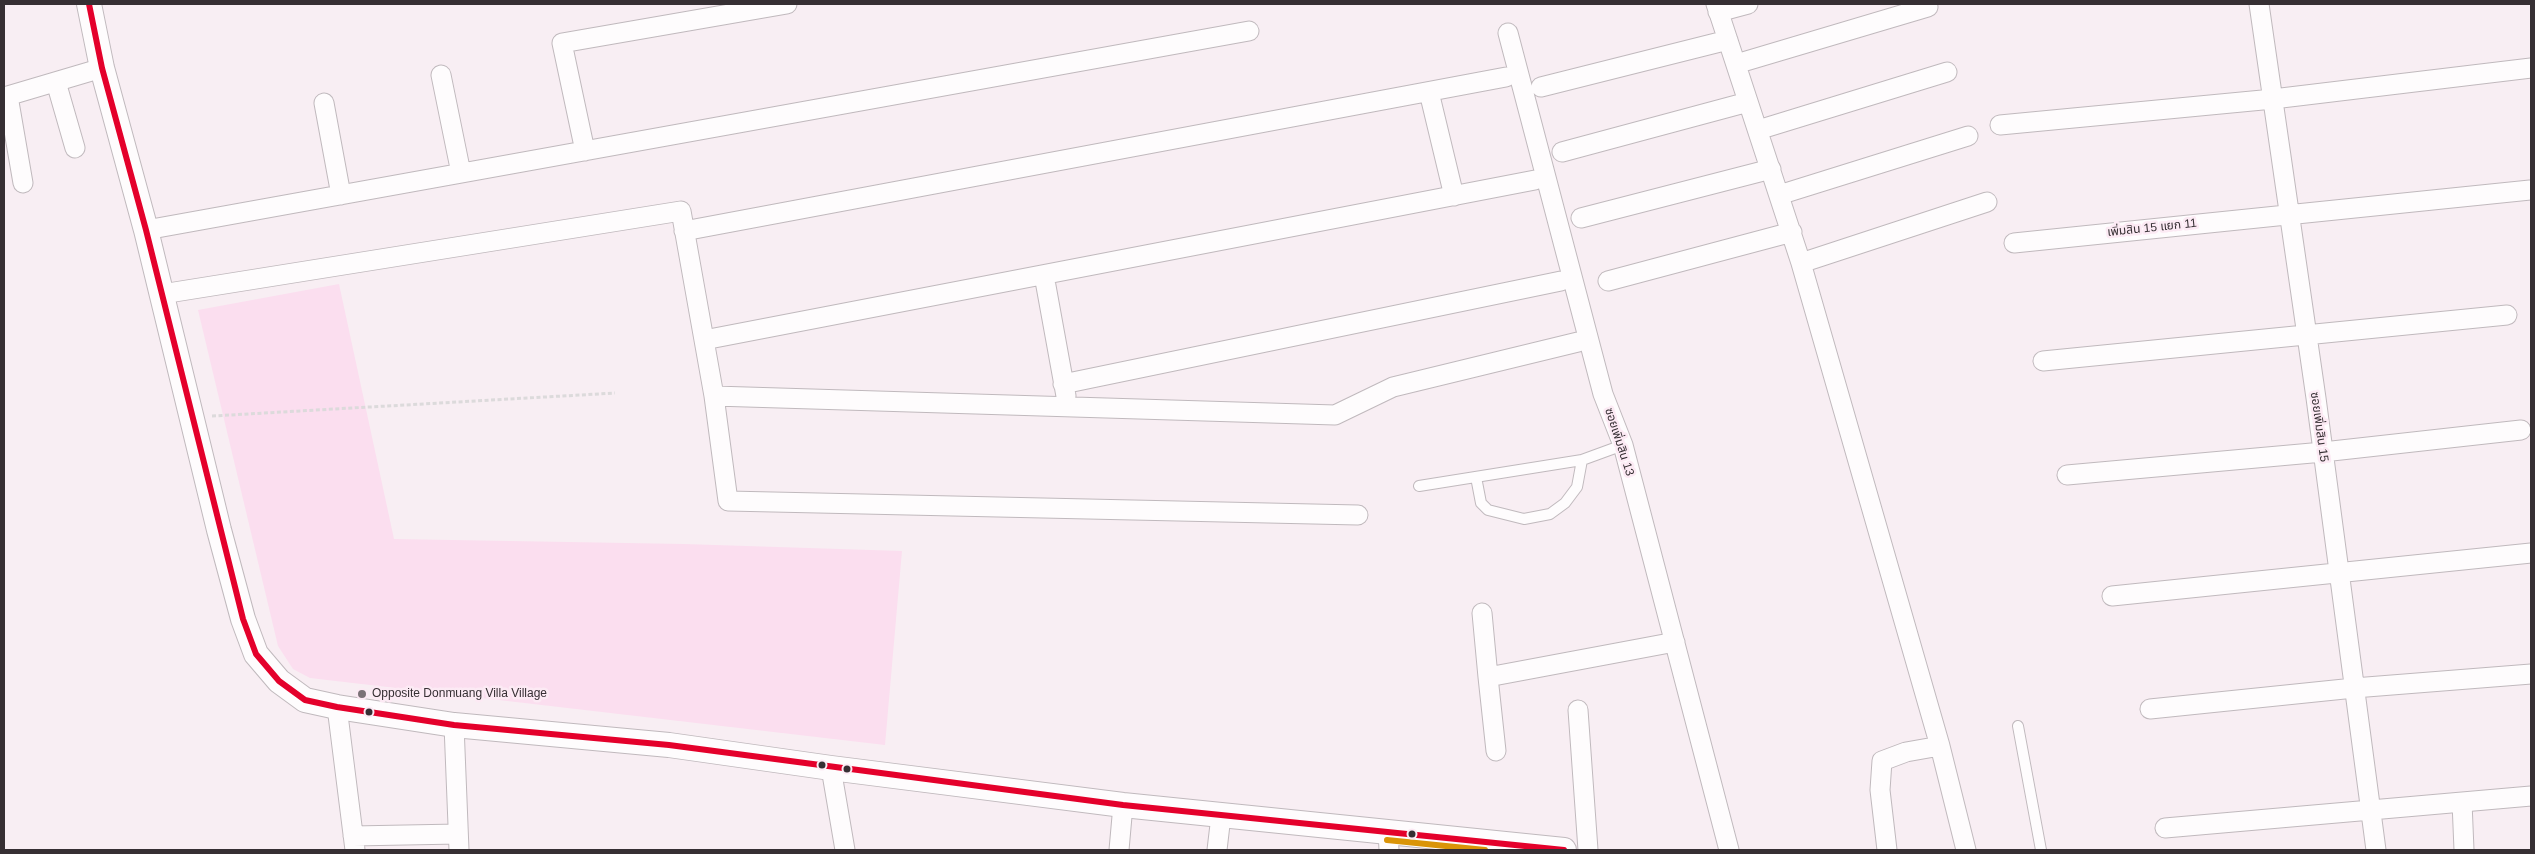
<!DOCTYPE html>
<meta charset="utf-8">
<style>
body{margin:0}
#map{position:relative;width:2535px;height:854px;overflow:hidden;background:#f8eef3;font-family:Helvetica,sans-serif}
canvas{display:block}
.frame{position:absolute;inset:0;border:5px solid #362f33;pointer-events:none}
</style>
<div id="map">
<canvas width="2535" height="854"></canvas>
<div class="frame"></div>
</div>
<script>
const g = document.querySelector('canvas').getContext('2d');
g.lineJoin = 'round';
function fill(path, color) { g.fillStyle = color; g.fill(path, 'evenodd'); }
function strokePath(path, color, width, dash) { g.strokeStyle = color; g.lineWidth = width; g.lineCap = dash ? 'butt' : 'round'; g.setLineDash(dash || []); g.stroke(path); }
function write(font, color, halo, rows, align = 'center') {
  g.font = font + ' Helvetica,"Noto Sans Thai",sans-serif'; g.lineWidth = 5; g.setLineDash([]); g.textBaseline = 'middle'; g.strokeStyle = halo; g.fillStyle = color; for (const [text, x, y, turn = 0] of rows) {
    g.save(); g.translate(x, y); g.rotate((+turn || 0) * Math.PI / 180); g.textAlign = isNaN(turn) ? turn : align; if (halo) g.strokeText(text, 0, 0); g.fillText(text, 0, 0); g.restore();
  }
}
fill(new Path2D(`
 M339,284L394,539L684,544L902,551L885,745L310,678L293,669L278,646L198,310Z`), '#fbdeef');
const service = new Path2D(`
 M1476,477L1481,503L1488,510L1524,519L1550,514L1565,503L1577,487L1582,460
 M1419,486L1582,460L1623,445
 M2018,726L2041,850`);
const minor = new Path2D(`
 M1716,4L1801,263L1940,746L1966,850
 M2259,4L2316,398L2376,850
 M1718,12L1748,4
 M1508,33L1603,394L1623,445L1729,850
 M1736,64L1928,7
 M441,75L461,173
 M56,82L75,148
 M1541,87L1728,40
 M1429,92L1454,196
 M8,96L23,183
 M4,97L102,68
 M324,103L341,195
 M2000,125L2273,99L2531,68
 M1758,130L1947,72
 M585,151L562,43L787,4
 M1562,152L1748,102
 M1779,195L1968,136
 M1581,218L1771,169
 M146,230L1249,31
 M684,231L1506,77
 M2014,243L2530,190
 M1801,263L1987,202
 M1044,275L1066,396
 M1608,281L1792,232
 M162,294L681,211L714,396L1335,415L1393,387L1578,342
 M704,340L1535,180
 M2043,361L2507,315
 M1063,384L1561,281
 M714,396L728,501L1358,515
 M2067,475L2323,452L2521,430
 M2112,596L2531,553
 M1482,613L1488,677L1675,642
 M1488,677L1496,751
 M337,707L355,850
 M2150,709L2354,688L2531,674
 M1578,710L1588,850
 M454,725L459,850
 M831,768L845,850
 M2462,802L2464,850
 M2165,828L2531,796
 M1388,831L1389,850
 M353,836L458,834
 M1119,850L1123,805
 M1217,850L1221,816
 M1887,850L1880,790L1882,761L1906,752L1940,746`);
const tertiary = new Path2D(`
 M89,4L102,68L146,230L219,530L243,619L256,654L279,681L305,700L337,707L454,725L669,745L831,768L1123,805L1564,850`);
strokePath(service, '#c0b9bd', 12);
strokePath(minor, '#c0b9bd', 21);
strokePath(tertiary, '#c0b9bd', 26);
strokePath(new Path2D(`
 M212,416L615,393`), '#dcdadb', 3, [4, 2.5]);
strokePath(service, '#fefcfd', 10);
strokePath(minor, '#fefcfd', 19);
strokePath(tertiary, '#fefcfd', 24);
strokePath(new Path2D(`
 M89,4L102,68L146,230L243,619L256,654L279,681L305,700L337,707L454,725L669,745L1123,805L1564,850`), '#e4002b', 6);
strokePath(new Path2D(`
 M1387,840L1485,850`), '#da9408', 6);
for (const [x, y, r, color] of [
 [362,694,5,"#7a7276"],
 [369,712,4.5,"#362f33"],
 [822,765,4.5,"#362f33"],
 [847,769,4.5,"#362f33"],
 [1412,834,4.5,"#362f33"]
]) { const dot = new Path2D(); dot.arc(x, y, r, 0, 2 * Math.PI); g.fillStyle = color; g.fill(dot); strokePath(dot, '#fceaf4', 2); }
write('12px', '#362f33', '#fceaf4', [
 ["เพิ่มสิน 15 แยก 11",2152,228,-6],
 ["ซอยเพิ่มสิน 15",2319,427,82],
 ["ซอยเพิ่มสิน 13",1619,442,72]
]);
write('12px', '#362f33', '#fceaf4', [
 ["Opposite Donmuang Villa Village",372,694]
], 'left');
</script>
